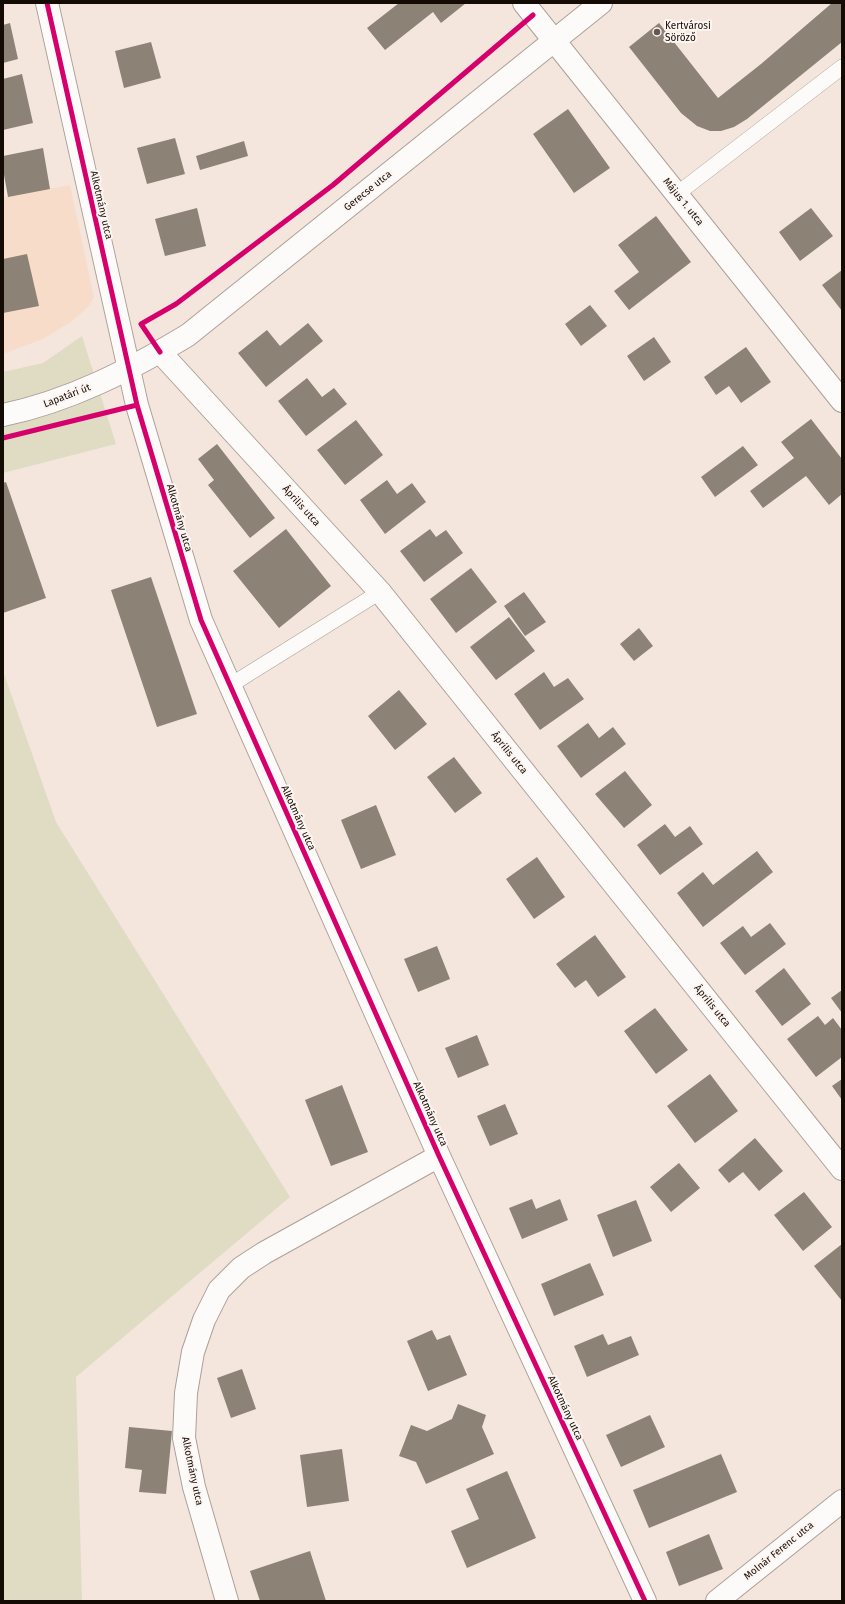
<!DOCTYPE html>
<meta charset="utf-8">
<style>
body{margin:0}
#map{position:relative;width:845px;height:1604px;overflow:hidden;background:#f4e6dd;font-family:"Fira Sans",sans-serif}
canvas{display:block}
.frame{position:absolute;inset:0;border:4px solid #150b05;pointer-events:none}
</style>
<div id="map">
<canvas width="845" height="1604"></canvas>
<div class="frame"></div>
</div>
<script>
const g = document.querySelector('canvas').getContext('2d');
g.lineJoin = 'round';
function fill(path, color) { g.fillStyle = color; g.fill(path, 'evenodd'); }
function strokePath(path, color, width, dash) { g.strokeStyle = color; g.lineWidth = width; g.lineCap = dash ? 'butt' : 'round'; g.setLineDash(dash || []); g.stroke(path); }
function write(font, color, halo, rows, align = 'center') {
  g.font = font + ' "Fira Sans",sans-serif'; g.lineWidth = 4; g.setLineDash([]); g.textBaseline = 'middle'; g.strokeStyle = halo; g.fillStyle = color; for (const [text, x, y, turn = 0] of rows) {
    g.save(); g.translate(x, y); g.rotate((+turn || 0) * Math.PI / 180); g.textAlign = isNaN(turn) ? turn : align; if (halo) g.strokeText(text, 0, 0); g.fillText(text, 0, 0); g.restore();
  }
}
fill(new Path2D(`
 M70,185L94,297L89,306L71,322L43,339L3,354V197Z`), '#f8dcca');
fill(new Path2D(`
 M82,336L116,444L3,473V372L43,363Z
 M3,671L56,822L290,1197L76,1377L82,1601H3Z`), '#e0dcc4');
fill(new Path2D(`
 M399,3H466L441,23L433,12L385,50L367,28Z
 M832,3H842V42L747,119L734,127L721,131H710L697,126L681,113L629,47L659,23L718,98L761,64Z
 M10,23L18,59L3,63V25Z
 M151,42L161,78L124,88L115,51Z
 M22,74L33,123L3,130V79Z
 M568,109L610,168L574,193L533,134Z
 M175,138L185,174L147,184L137,148Z
 M244,141L248,156L200,170L196,156Z
 M43,148L50,189L8,197L3,169V156Z
 M197,208L206,246L165,256L155,219Z
 M811,208L833,236L800,261L779,232Z
 M656,216L691,262L629,310L614,291L639,272L618,245Z
 M27,254L39,306L3,313V259Z
 M842,270V311L822,285Z
 M590,305L607,326L581,346L565,324Z
 M308,323L323,341L266,387L238,353L267,330L280,346Z
 M654,337L671,362L644,381L627,356Z
 M746,347L771,382L741,403L729,386L716,395L704,377Z
 M307,378L322,397L334,388L347,404L306,436L278,401Z
 M811,419L842,459V494L829,505L806,476L763,508L750,491L794,458L781,442Z
 M356,420L383,455L345,485L317,450Z
 M217,444L275,518L250,538L208,485L214,480L198,459Z
 M743,446L758,465L715,497L701,477Z
 M387,480L397,494L412,483L426,502L385,534L360,500Z
 M6,482L46,598L3,613V483Z
 M286,529L331,586L279,628L233,571Z
 M430,529L436,537L446,530L463,553L424,582L400,551Z
 M471,568L497,602L456,633L430,599Z
 M151,577L197,714L157,727L111,590Z
 M524,592L546,622L525,636L504,606Z
 M509,617L535,651L496,680L470,647Z
 M639,628L653,646L634,661L620,644Z
 M544,672L554,687L568,678L584,699L540,730L514,694Z
 M399,690L427,724L395,750L368,716Z
 M588,723L599,738L613,727L626,744L581,778L557,746Z
 M454,757L482,793L455,813L427,777Z
 M625,771L652,805L624,828L595,794Z
 M376,805L396,855L361,869L341,820Z
 M665,824L675,837L690,826L703,844L660,875L637,845Z
 M757,851L773,872L703,927L677,893L703,872L713,885Z
 M537,857L565,897L534,919L506,879Z
 M770,923L786,944L745,975L720,943L743,926L751,937Z
 M595,935L626,977L598,997L586,980L575,988L556,964Z
 M437,946L450,979L418,992L404,959Z
 M784,968L811,1004L782,1026L755,991Z
 M842,990V1013L831,998Z
 M655,1008L688,1050L656,1074L624,1031Z
 M818,1016L825,1025L833,1018L842,1030V1057L816,1077L787,1039Z
 M477,1035L489,1065L458,1078L445,1048Z
 M710,1074L738,1111L695,1143L667,1106Z
 M842,1079V1100L832,1086Z
 M342,1085L368,1152L331,1166L305,1100Z
 M505,1104L518,1134L490,1146L477,1116Z
 M755,1138L783,1171L759,1191L743,1172L729,1183L718,1170Z
 M679,1163L700,1188L671,1212L650,1187Z
 M804,1192L832,1227L803,1251L774,1215Z
 M532,1199L536,1209L560,1199L568,1220L522,1239L509,1208Z
 M636,1200L652,1241L613,1257L597,1215Z
 M842,1244V1301L814,1266Z
 M590,1263L604,1295L554,1316L541,1284Z
 M432,1330L437,1340L450,1335L467,1375L428,1391L407,1341Z
 M603,1334L608,1345L631,1336L639,1355L587,1377L574,1346Z
 M242,1369L256,1409L231,1418L217,1378Z
 M458,1404L486,1415L482,1427L494,1454L426,1484L416,1462L399,1456L411,1425L427,1431L452,1419Z
 M650,1415L665,1447L621,1467L606,1435Z
 M129,1427L172,1431L166,1494L139,1492L142,1470L125,1468Z
 M342,1449L349,1501L307,1507L300,1455Z
 M721,1454L737,1492L649,1528L633,1490Z
 M507,1471L536,1538L467,1568L451,1531L479,1519L466,1489Z
 M709,1534L723,1569L679,1586L666,1552Z
 M310,1551L326,1601H260L250,1571Z`), '#8c8276');
const service = new Path2D(`
 M677,194L842,67
 M229,686L380,592`);
const minor = new Path2D(`
 M47,3L137,405L201,620L439,1156L645,1601
 M524,3L842,401
 M160,352L380,592L842,1169
 M3,415C70,401 130,370 188,335L601,3
 M227,1601L194,1487L184,1438L186,1393L193,1352L204,1320L219,1290L241,1268L264,1253L439,1156
 M717,1601L842,1501`);
strokePath(service, '#aca098', 16);
strokePath(minor, '#aca098', 24);
strokePath(service, '#fdfbfa', 15);
strokePath(minor, '#fdfbfa', 22);
strokePath(new Path2D(`
 M47,3L137,405L201,620L439,1156L645,1601
 M160,352L141,324L176,304L333,185L533,15
 M3,438L137,405`), '#d6006c', 5);
for (const [x, y, r, color] of [
 [657,32,4,"#635851"]
]) { const dot = new Path2D(); dot.arc(x, y, r, 0, 2 * Math.PI); g.fillStyle = color; g.fill(dot); strokePath(dot, '#fcf5f1', 1.5); }
write('10px', '#150b05', '#fcf5f1', [
 ["Kertvárosi",665,26],
 ["Söröző",665,38]
], 'left');
write('10px', '#150b05', '#fcf5f1', [
 ["Gerecse utca",368,191,-39],
 ["Május 1. utca",683,202,51],
 ["Alkotmány utca",101,205,77],
 ["Lapatári út",67,396,-21],
 ["Április utca",301,506,48],
 ["Alkotmány utca",179,518,74],
 ["Április utca",509,753,51],
 ["Alkotmány utca",298,818,66],
 ["Április utca",712,1006,51],
 ["Alkotmány utca",430,1114,66],
 ["Alkotmány utca",565,1408,65],
 ["Alkotmány utca",192,1471,78],
 ["Molnár Ferenc utca",779,1551,-39]
]);
</script>
